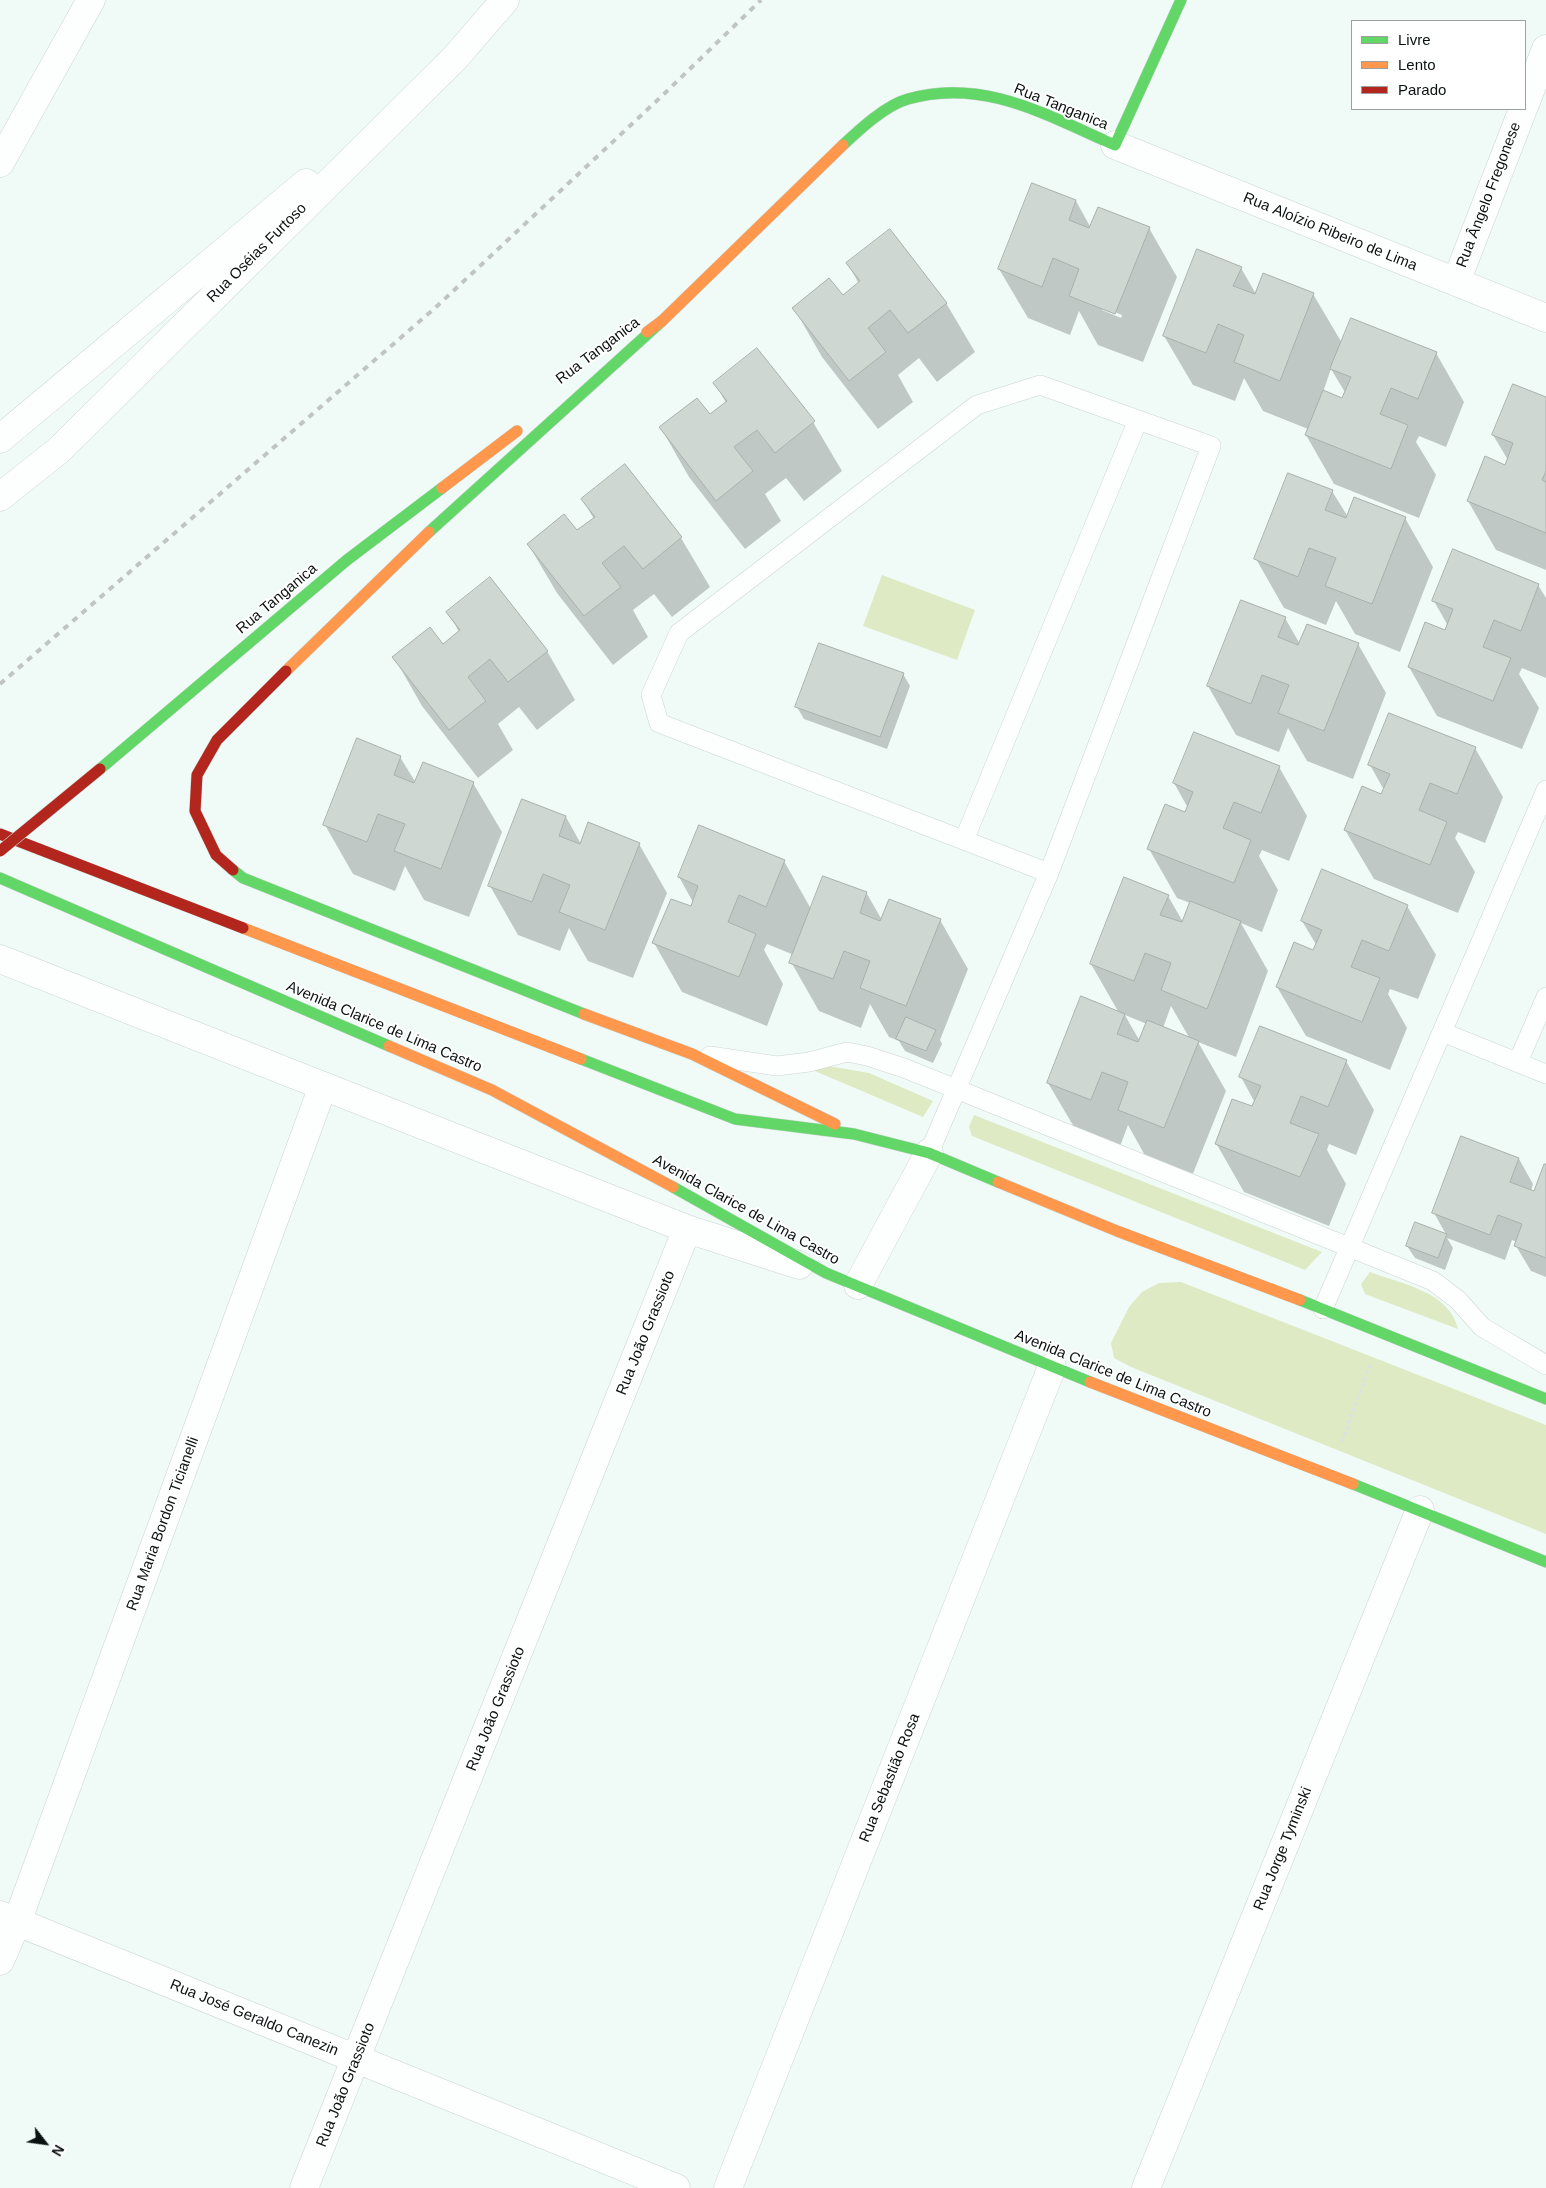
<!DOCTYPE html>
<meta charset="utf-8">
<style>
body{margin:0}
#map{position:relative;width:1546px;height:2188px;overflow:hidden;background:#f0fbf8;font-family:Arial,sans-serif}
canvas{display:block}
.legend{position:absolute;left:1351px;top:20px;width:175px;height:90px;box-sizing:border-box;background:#fff;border:1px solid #9da0a0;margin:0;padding:6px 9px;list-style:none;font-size:15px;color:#0a1211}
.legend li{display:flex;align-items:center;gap:10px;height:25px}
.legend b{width:25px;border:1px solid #9da0a0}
.north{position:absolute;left:20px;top:2118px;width:50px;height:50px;-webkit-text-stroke:4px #fff;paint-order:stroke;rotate:120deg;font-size:14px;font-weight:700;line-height:20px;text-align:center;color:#0a1211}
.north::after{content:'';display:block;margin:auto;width:18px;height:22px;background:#0a1211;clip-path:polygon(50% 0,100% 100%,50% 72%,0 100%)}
</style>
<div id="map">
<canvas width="1546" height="2188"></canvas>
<ul class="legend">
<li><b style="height:6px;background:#63d668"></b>Livre</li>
<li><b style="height:6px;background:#ff974d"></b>Lento</li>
<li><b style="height:6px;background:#b3261e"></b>Parado</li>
</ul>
<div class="north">N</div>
</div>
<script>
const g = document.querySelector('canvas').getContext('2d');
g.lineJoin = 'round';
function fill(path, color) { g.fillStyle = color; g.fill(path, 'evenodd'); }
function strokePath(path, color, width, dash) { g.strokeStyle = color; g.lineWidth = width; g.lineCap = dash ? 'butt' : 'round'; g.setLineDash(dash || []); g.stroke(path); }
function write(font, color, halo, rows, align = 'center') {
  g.font = font + ' Arial,sans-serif'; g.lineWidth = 4; g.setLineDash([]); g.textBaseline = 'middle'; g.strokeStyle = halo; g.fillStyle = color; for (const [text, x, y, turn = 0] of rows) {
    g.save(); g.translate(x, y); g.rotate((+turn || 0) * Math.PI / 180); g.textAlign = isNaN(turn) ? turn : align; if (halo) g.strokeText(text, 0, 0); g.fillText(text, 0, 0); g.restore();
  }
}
fill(new Path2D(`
 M882,575L975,610L957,660L863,626Z
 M823,1065L869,1073L933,1101L923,1117L810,1069Z
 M974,1115L1322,1252L1305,1270L972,1136L969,1127Z
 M1370,1272C1402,1284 1450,1292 1458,1329L1365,1294L1361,1284Z
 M1159,1283L1181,1282L1546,1425V1534L1131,1367L1114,1358L1111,1343L1129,1307L1142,1292Z`), '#deeac4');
fill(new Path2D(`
 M1033,184L1076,201L1091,228H1149L1177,277L1143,362L1098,345L1079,311L1070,335L1028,318L999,269ZM1102,307L1122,315L1121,318L1102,310Z
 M848,264L946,303L975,352L937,382L919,358L898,375L913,402L878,429L822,357L794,308L842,297L859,284Z
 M1241,268L1256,294H1313L1342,343L1436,353L1464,402L1446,447L1419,436L1416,442L1436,475L1419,518L1334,484L1306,435L1308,429L1263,411L1244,378L1235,401L1193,385L1164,336ZM1331,369L1346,394L1343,400L1323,392Z
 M715,383L813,422L842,471L804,501L786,478L765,494L781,521L745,549L689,477L661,428L710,416L726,403Z
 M1546,398V570L1496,550L1468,501L1505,466L1508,460L1493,435Z
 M625,466L681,538L710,587L672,617L654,594L633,610L648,637L613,665L557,593L528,544L577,532L594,519L582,499Z
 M1332,491L1348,517L1405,518L1433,567L1400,652L1355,634L1336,601L1326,625L1284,608L1256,559Z
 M1538,585L1546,598V678L1522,668L1519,674L1539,708L1522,749L1437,716L1409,667L1446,632L1448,626L1434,601Z
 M448,612L547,651L575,700L537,730L519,707L498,724L513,750L478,778L422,706L394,657L443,646L459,632Z
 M1285,618L1300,644H1358L1386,693L1353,779L1307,761L1288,728L1279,752L1236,735L1208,686Z
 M903,674L910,686L887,749L804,719L797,707Z
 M1475,748L1503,797L1485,843L1458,832L1455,838L1475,872L1458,913L1374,879L1345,830L1382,795L1384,790L1370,765Z
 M400,757L416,783H473L502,832L469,917L424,900L405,866L395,891L353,874L325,825Z
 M1279,767L1307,816L1289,861L1262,850L1259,856L1278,890L1262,932L1241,923L1268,971L1236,1057L1198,1042L1226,1091L1192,1176L1147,1159L1128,1125L1119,1149L1077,1132L1048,1083L1119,1013L1091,964L1168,896L1183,922L1190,903L1177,898L1149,849L1186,814L1188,808L1174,783ZM1171,1006L1190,1039L1163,1028ZM1125,1015L1147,1024L1140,1041L1131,1026Z
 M523,800L566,817L581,844H639L667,893L633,978L588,961L569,928L560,951L518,935L490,886Z
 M784,861L811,909L823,877L867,894L882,920H940L968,969L940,1040L942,1044L933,1063L905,1051L899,1041L889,1037L870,1004L861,1028L819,1011L791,962L794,955L767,944L764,950L783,984L767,1026L682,992L654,943L691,908L693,902L679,877Z
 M1407,906L1436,955L1418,999L1390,989L1388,994L1407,1028L1390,1070L1306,1036L1277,987L1314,952L1317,946L1302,921Z
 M1346,1061L1374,1110L1356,1155L1329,1144L1327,1150L1346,1184L1329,1226L1244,1192L1216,1143L1253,1108L1255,1103L1241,1077Z
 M1519,1159L1533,1184L1531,1191L1535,1193L1546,1166V1277L1531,1271L1516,1246L1517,1242L1512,1240L1505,1260L1447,1238L1453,1248L1445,1270L1415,1258L1407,1246L1416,1224L1447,1236L1434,1213Z`), '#0003');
const building = new Path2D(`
 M1032,183L1076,200L1069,220L1089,228L1098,207L1150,227L1115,314L1069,296L1079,269L1053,258L1042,287L998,269Z
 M890,229L947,303L908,333L890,310L868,328L886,352L849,381L792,308L829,278L843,295L860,281L846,263Z
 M1197,249L1242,267L1233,286L1255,294L1263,273L1314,293L1280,381L1234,362L1244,335L1218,324L1206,353L1163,336Z
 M1351,318L1437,352L1418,399L1391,388L1380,414L1408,425L1391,469L1305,435L1323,390L1342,398L1351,377L1330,369Z
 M757,348L815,421L775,453L757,430L734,447L753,471L716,501L659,427L697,398L710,414L727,401L713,383Z
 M1513,384L1546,397V471L1542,480L1546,482V533L1467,501L1485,456L1505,465L1513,443L1492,435Z
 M625,464L682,537L643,569L624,546L602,563L621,587L584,616L527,544L564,514L577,530L595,517L581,499Z
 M1288,473L1333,490L1325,510L1346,518L1354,497L1406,517L1372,604L1325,586L1336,558L1309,548L1298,577L1254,559Z
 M1453,549L1539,584L1521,631L1494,620L1483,647L1511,658L1493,701L1408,667L1425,622L1445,630L1453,609L1432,601Z
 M490,577L548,651L508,682L490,659L468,677L486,701L449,730L392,657L430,627L443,644L460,630L446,612Z
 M1241,600L1286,617L1278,637L1298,645L1307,624L1359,643L1324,731L1278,713L1289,685L1262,675L1251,704L1207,686Z
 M819,643L904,673L880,737L795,707Z
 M1389,713L1476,747L1457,794L1430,783L1419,810L1447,822L1430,865L1344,830L1362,786L1381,794L1390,774L1368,765Z
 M1194,732L1280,766L1261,813L1234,802L1223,828L1251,840L1234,883L1147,849L1165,804L1185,812L1193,792L1173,783Z
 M357,738L401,756L394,775L414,783L423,762L474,782L441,869L394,851L405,824L378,814L367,842L323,825Z
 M522,799L566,816L559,836L580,844L588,822L640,843L605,930L559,912L570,885L543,874L532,902L488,886Z
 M699,825L785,860L766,907L739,895L728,922L756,934L739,977L652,943L671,899L691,906L698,886L678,877Z
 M1322,869L1408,905L1389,951L1362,940L1351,967L1380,978L1362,1022L1276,987L1294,942L1313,950L1322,930L1301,921Z
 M823,876L867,892L860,913L880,921L889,899L941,919L906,1006L860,988L870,961L844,951L833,979L789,963Z
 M1124,877L1169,895L1160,915L1182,922L1190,901L1241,921L1207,1009L1161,990L1171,963L1145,953L1134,981L1090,964Z
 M1081,996L1125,1014L1117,1034L1138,1042L1147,1020L1199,1041L1164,1128L1118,1110L1128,1082L1102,1072L1091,1100L1047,1083Z
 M906,1017L936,1030L926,1051L896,1039Z
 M1260,1026L1347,1060L1328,1107L1301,1096L1290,1123L1319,1134L1300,1177L1215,1144L1232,1099L1252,1106L1261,1086L1239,1077Z
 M1461,1136L1519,1158L1510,1182L1534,1191L1544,1164H1546V1258L1514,1246L1522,1224L1498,1215L1490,1235L1432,1213Z
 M1415,1222L1447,1234L1438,1258L1406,1246Z`);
fill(building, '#cfd7d3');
strokePath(building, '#a8b0ac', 1);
const lane = new Path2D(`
 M964,840L1138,420
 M1442,1032L1546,1074
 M710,1056L777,1066L809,1062L847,1052L867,1056L904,1068L1433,1281L1458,1300L1482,1327L1546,1365
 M1518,1062L1546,997
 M929,1153L1049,873L1211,446L1040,385L977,405L679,633L651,695L659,723L1049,873
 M1323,1309L1546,790`);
const street = new Path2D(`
 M1525,104L1546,49
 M1115,145L1546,318
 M0,163L91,0
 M1456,282L1523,109
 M0,439L306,183
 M0,497L59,450L454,59L505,0
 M0,959L687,1229L799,1265
 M858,1285L929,1153
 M0,1915L676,2188
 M0,1961L17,1922L323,1086
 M304,2188L687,1229
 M728,2188L1052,1367
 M1146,2188L1420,1510`);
const fast = new Path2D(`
 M843,145C860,129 886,105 908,99C983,77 1048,116 1115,145L1181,0
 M429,532L662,321
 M100,769L347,560L442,488
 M233,870L243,878L584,1014
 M0,878L389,1046
 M581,1059L735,1119L854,1134L929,1153L998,1182
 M673,1187L826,1273L1090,1382
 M1300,1300L1546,1399
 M1353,1484L1546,1562`);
const slow = new Path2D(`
 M647,332L662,321L843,145
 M442,488L517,431
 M286,671L429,532
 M243,928L581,1059
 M584,1014L692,1054L835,1124
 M389,1046L492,1090L673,1187
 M998,1182L1117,1231L1300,1300
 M1090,1382L1353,1484`);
const jam = new Path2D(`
 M0,834L243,928
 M233,870L216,855L195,811L197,775L217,740L286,671`);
strokePath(lane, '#cbd5d2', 20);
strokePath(street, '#cbd5d2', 29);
strokePath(fast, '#cbd5d2', 12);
strokePath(slow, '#cbd5d2', 12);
strokePath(jam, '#cbd5d2', 12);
strokePath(new Path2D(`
 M1342,1442L1370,1365`), '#dde1e0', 3, [4, 2.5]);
strokePath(lane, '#fdfefe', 19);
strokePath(street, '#fdfefe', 28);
strokePath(fast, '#63d668', 11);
strokePath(slow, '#ff974d', 11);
strokePath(jam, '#b3261e', 11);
strokePath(new Path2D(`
 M0,684L435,308L664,94L761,0`), '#c0c4c2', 4, [6, 6]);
const jamBridge = new Path2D(`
 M0,851L100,769`);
strokePath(jamBridge, '#cbd5d2', 12, []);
strokePath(jamBridge, '#b3261e', 11);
write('15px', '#0a1211', '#fff', [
 ["Rua Tanganica",1061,107,22],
 ["Rua Ângelo Fregonese",1489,195,-69],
 ["Rua Aloízio Ribeiro de Lima",1330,232,22],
 ["Rua Oséias Furtoso",257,253,-45],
 ["Rua Tanganica",598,351,-37],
 ["Rua Tanganica",277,599,-40],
 ["Avenida Clarice de Lima Castro",384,1027,23],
 ["Avenida Clarice de Lima Castro",746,1210,29],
 ["Rua João Grassioto",646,1333,-68],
 ["Avenida Clarice de Lima Castro",1113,1374,22],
 ["Rua Maria Bordon Ticianelli",163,1524,-70],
 ["Rua João Grassioto",496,1709,-68],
 ["Rua Sebastião Rosa",890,1778,-68],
 ["Rua Jorge Tyminski",1283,1849,-68],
 ["Rua José Geraldo Canezin",254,2018,22],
 ["Rua João Grassioto",346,2085,-68]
]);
</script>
